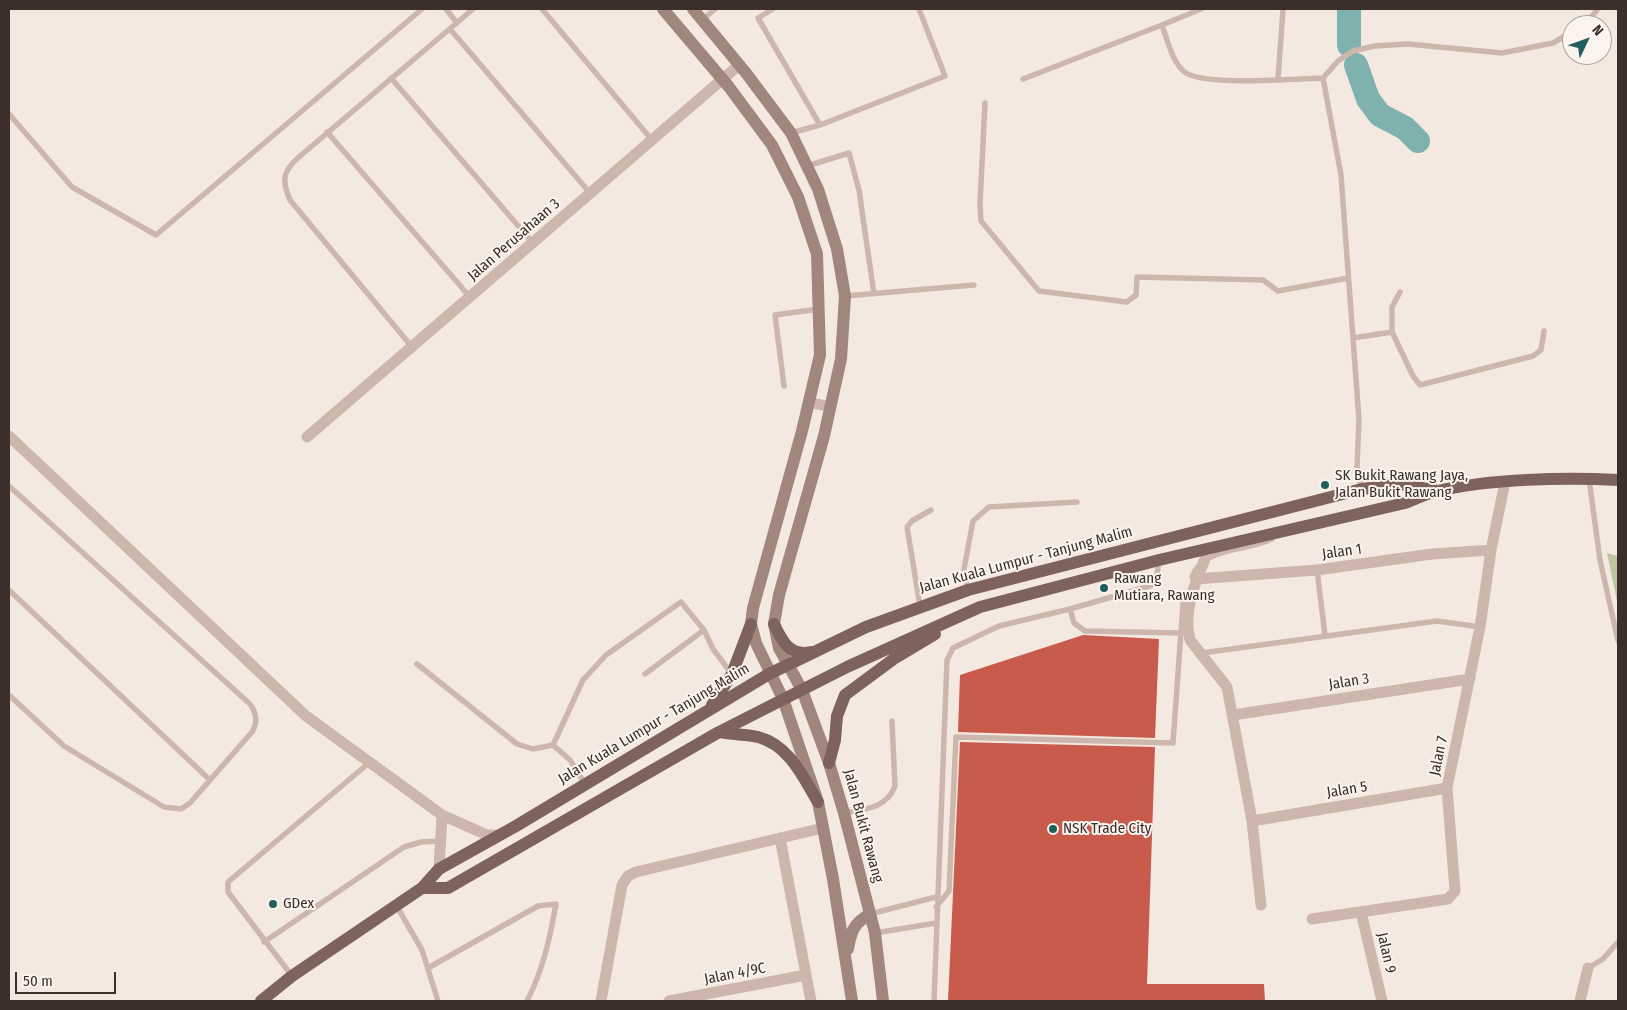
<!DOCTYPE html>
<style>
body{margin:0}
#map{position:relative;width:1627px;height:1010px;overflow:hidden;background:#f4e9e1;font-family:"Fira Sans Condensed",sans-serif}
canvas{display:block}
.frame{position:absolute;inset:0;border:10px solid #3b2e2b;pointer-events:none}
.north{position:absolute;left:1562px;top:15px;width:50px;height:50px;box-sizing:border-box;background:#fbf3ee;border:1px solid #aea4a0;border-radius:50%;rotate:48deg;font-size:14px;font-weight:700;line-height:20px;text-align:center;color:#3b2e2b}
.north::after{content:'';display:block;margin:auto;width:18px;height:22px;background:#1f5e5b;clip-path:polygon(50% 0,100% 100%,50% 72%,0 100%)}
.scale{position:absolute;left:15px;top:972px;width:101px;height:22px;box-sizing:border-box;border:2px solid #3b2e2b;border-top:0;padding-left:6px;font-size:15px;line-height:18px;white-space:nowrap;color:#3b2e2b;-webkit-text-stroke:4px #fbf3ee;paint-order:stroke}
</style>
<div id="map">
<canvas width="1627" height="1010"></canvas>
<div class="frame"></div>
<div class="north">N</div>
<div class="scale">50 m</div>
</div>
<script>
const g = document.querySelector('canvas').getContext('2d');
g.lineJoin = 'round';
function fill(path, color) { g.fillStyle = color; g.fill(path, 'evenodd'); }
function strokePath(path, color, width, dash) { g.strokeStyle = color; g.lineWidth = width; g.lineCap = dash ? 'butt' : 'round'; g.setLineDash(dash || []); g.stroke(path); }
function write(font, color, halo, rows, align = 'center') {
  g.font = font + ' "Fira Sans Condensed",sans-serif'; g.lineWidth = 4; g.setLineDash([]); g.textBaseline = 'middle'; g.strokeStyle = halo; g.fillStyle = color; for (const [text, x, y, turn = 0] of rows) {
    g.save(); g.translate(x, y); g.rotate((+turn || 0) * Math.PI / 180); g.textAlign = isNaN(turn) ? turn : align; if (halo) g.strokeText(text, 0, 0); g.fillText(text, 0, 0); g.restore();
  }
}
fill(new Path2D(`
 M1607,553L1618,556V606Z`), '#bcc4a0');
strokePath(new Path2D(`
 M1349,9V45
 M1356,65L1368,99L1380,115L1405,128L1418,141`), '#7fb2ae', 24);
fill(new Path2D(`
 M1083,635L1159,639L1155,738L958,732L960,675Z
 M960,742L1155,747L1147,984H1264L1265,1001H948Z`), '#c85b4b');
strokePath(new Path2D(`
 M446,9L457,23
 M542,9L652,140
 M773,9L758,18L820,125
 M702,20L715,9
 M1162,25L1201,9
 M1584,25L1598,9
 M450,29L590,193
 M391,78L533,243
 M1323,78L1341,175L1359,420L1357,467L1361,488
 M1023,79L1162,25C1167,39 1173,65 1186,73C1208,86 1294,79 1323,78L1338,61L1353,51L1374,46L1408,44L1502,53L1553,43L1572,32
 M1278,79L1283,9
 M985,103L980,204L981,221L1039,291L1127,302L1136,295L1137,277L1263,280L1278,291L1348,278
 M9,114L72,187L156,235L422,9
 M327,132L470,297
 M791,133L820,125L945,76L919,9
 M807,166L849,153L859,190L874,294
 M845,296L974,285
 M1392,332V307L1400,292
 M1353,338L1392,332L1413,376L1420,385L1533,356L1541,350L1544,331
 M412,347L290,200C281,180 283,171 299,157L473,9
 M784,386L775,315L819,309
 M1589,479L1600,560L1618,641
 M9,486L250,704C257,714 258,722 252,732L190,803L181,809L164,807L64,746L9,695
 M1317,570L1325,635
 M1192,577C1202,547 1248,551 1272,539
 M9,590L210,780
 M968,590L964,569L973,521L989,507L1077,502
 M920,606L907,527L912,521L931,510
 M1070,609L1074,623L1085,631L1181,633
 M1202,653L1437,621L1480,627
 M417,664L517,744L533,749L553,745L570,760L585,784
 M645,674L704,630
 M553,745L583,680L606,655L681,602L704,630L713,649L731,673
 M844,813C865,809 886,809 895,786L892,721
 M396,905L422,950L438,1001
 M936,907L949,891L956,737L1173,743L1183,604L1187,593
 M870,914L936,897
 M875,933L936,923
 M264,942L404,847L421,842L441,841
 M428,968L538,906L556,904C550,938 543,970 527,1001
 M1588,968L1603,959L1618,942
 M292,976L228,892V882L370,762
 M934,1001L947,660L953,648L999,626L1070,609L1150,586L1156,581L1159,560`), '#cdb7ac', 5.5);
strokePath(new Path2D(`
 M809,402L830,407
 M9,436L306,716L442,815L487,835H499
 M307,437L739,65
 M1205,559C1194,585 1183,612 1190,640L1227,687L1252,821L1261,905
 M1196,579L1317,570L1432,554L1491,550
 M1233,715L1470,679
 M1252,821L1447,788
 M780,838L811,1001
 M439,869L442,815
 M1361,912L1382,1001
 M1312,919L1448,899L1455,891L1447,788L1480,627L1491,550L1505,482
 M601,1001L622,885L628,876L636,872L823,828
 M669,1001L806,975
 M1580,1001L1588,968`), '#cdb7ac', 11);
strokePath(new Path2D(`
 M663,9L729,87L772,145L798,197L817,254L820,355L802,431L753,608L751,624L756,643L783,699L818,802L833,879L852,1001
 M693,9L746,73L791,133L818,189L837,249L845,296L841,359L824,436L779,595L774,624L779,648L802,690L829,763L844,813L875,933L883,1001
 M848,949C851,931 854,923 870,914`), '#a1867d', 12);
strokePath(new Path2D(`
 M774,624C782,641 790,657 811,652
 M712,705L732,674L751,624
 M719,732C733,735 746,734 758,737C789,745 803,777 818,802
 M829,763L835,740L837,716L845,695L895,658L935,634
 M422,888H448L719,732L847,667L980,607L1159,560L1405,503C1415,499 1426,494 1437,491C1490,479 1564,477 1618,480
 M261,1001L292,976L422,888L439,869L516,826L769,674L866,627L968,590L1362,489L1401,484L1437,491`), '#7d635c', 12);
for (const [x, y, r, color] of [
 [1325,485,5,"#1f5e5b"],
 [1104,588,5,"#1f5e5b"],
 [1053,829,5,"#1f5e5b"],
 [273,904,5,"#1f5e5b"]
]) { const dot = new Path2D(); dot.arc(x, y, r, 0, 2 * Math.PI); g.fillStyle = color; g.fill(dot); strokePath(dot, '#fbf3ee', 2); }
write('15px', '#3b2e2b', '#fbf3ee', [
 ["Jalan Perusahaan 3",514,240,-41],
 ["Jalan 1",1342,552,-8],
 ["Jalan Kuala Lumpur - Tanjung Malim",1026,560,-15],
 ["Jalan 3",1349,682,-9],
 ["Jalan Kuala Lumpur - Tanjung Malim",654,724,-31],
 ["Jalan 7",1439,756,-78],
 ["Jalan 5",1347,790,-9],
 ["Jalan Bukit Rawang",863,826,75],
 ["Jalan 9",1386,953,77],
 ["Jalan 4/9C",735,974,-11]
]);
write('15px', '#3b2e2b', '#fbf3ee', [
 ["SK Bukit Rawang Jaya,",1335,476],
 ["Jalan Bukit Rawang",1335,493],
 ["Rawang",1114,579],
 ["Mutiara, Rawang",1114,596],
 ["NSK Trade City",1063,829],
 ["GDex",283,904]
], 'left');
</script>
